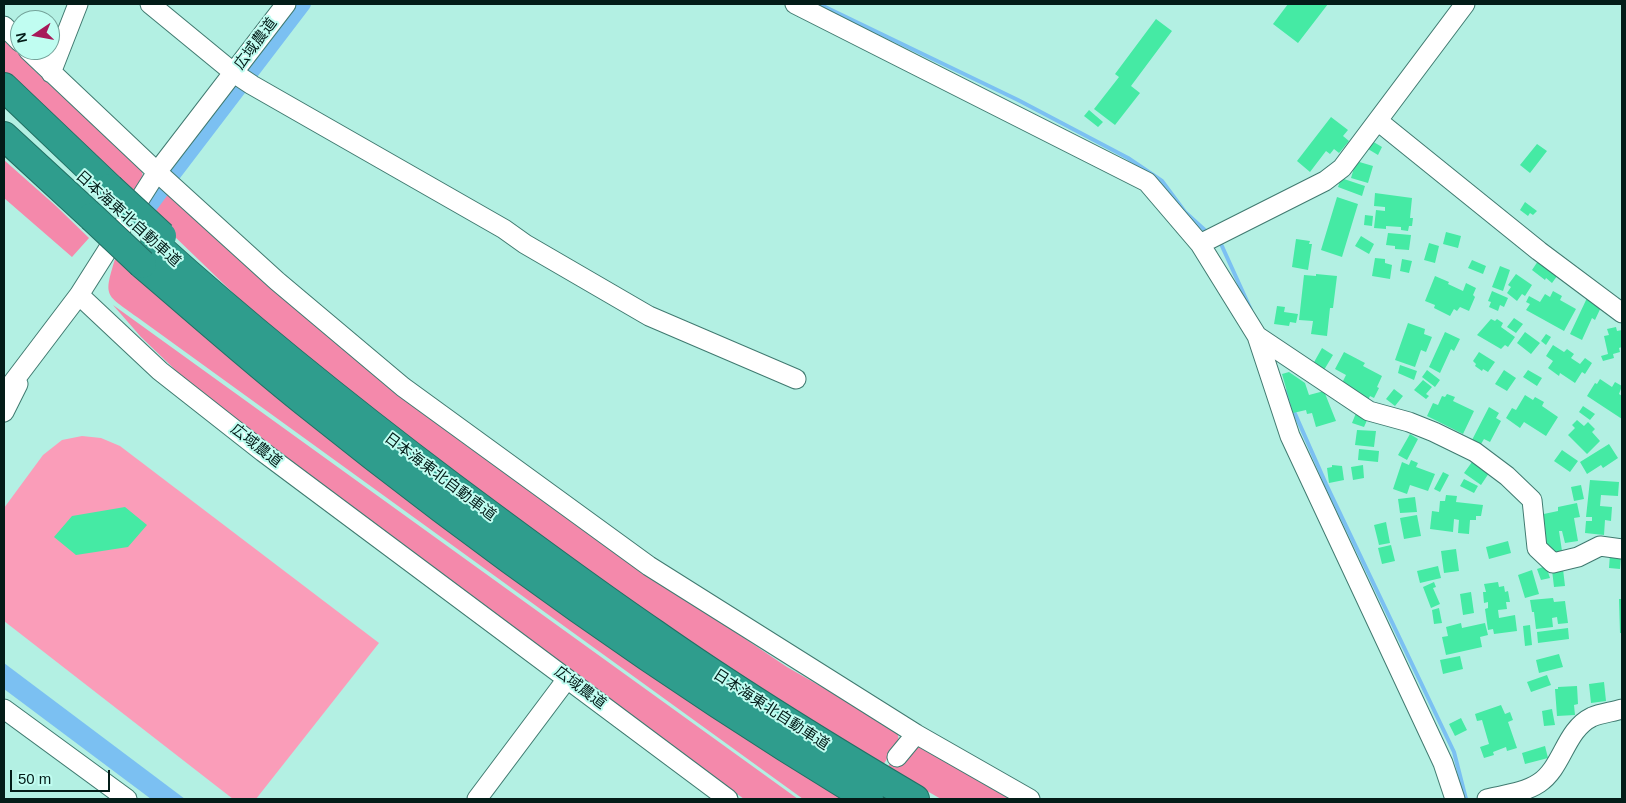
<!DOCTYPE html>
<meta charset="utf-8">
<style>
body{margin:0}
#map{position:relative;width:1626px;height:803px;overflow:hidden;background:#b3f0e3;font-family:Helvetica,sans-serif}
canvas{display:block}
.frame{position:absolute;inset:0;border:5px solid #031c18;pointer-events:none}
.north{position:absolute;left:10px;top:10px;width:50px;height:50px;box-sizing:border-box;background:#c0fdf1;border:1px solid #74a39a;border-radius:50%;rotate:258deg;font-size:14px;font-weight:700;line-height:20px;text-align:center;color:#031c18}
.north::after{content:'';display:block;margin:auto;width:18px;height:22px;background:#a71959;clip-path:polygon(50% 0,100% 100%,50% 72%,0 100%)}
.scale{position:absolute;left:10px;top:770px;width:100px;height:22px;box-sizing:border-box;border:2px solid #031c18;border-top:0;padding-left:6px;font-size:15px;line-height:18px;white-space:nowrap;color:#031c18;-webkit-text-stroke:4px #c0fdf1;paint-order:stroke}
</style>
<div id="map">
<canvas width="1626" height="803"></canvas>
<div class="frame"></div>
<div class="north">N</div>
<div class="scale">50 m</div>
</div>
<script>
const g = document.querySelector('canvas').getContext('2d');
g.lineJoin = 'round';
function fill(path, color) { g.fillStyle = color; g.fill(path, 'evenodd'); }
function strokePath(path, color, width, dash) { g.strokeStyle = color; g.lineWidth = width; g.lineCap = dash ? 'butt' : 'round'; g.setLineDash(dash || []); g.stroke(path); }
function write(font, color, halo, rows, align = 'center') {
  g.font = font + ' Helvetica,"Noto Sans JP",sans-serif'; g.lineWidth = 4; g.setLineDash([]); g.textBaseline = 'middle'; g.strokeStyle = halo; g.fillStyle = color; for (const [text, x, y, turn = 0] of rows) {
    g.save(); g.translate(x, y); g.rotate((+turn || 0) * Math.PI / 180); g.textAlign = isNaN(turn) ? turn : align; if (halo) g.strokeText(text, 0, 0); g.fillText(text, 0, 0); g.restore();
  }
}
fill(new Path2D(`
 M82,436L101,438L120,446L379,643L256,799H233L4,621V508L43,455L62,440Z`), '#fa9db9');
fill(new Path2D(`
 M4,37L35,71L101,132L140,165L144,180L131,198L4,77Z
 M4,160L56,206L89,238L72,257L4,198Z
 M160,186L456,438L597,539L787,667L897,730L899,741L883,765L614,594L284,342L145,208L156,189Z
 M115,259L222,350L524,586L619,654L845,799H803L137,317C106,294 103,298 115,259Z
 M113,305L798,799H744L591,688L192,386L141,337Z
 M918,746L926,749L1012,799H941L887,768C894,756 905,748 918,746Z`), '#f489ab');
fill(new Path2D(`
 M4,663L185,799H151L4,689Z`), '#7bc0f2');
strokePath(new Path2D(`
 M819,4L1018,100L1128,158L1162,181L1185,212L1208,233
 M1217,241L1221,244L1251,310
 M1285,391L1326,484L1454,752L1466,799`), '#7bc0f2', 4);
strokePath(new Path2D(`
 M150,207L175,173L304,4`), '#7bc0f2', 14);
fill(new Path2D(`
 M1288,4H1328L1298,43L1273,24Z
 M1156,19L1172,31L1131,86L1140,93L1115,125L1094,109L1119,77L1115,74Z
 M1089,110L1103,122L1098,127L1084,116Z
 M1331,117L1348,130L1343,136L1349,141L1339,153L1334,149L1330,154L1326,151L1310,172L1297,161Z
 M1372,141L1382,147L1378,155L1368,149Z
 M1537,144L1547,151L1530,173L1520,165Z
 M1356,161L1373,166L1368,183L1351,178Z
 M1341,178L1365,186L1362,196L1338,187Z
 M1375,193L1412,198L1410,218H1413L1412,226H1409L1408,231L1401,230V227L1386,226V229L1374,228L1376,210L1385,211V207L1374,206Z
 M1337,197L1358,204L1342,257L1321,250Z
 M1525,202L1537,211L1533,215L1530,213L1528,216L1520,210Z
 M1365,215L1373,216L1372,226L1364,225Z
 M1446,232L1461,236L1458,248L1443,244Z
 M1388,233L1411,235L1409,250L1395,249V246L1386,245Z
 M1361,236L1374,244L1369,254L1355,246Z
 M1296,239L1310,241L1309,244H1312L1308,270L1292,267Z
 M1429,243L1439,246L1435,263L1424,260Z
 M1375,258L1385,259V263L1392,265L1390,279L1372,276Z
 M1540,258L1560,272L1552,283L1546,278L1545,280L1532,270Z
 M1402,259L1412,261L1409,273L1400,271Z
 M1472,260L1486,266L1483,274L1468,268Z
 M1500,266L1510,270L1503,291L1492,287Z
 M1316,274L1337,276L1333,308H1330L1327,336L1311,334L1313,321L1299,320L1304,275L1316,276Z
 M1516,274L1532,285L1525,296L1522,294L1517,301L1507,293L1511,287L1508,285Z
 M1435,276L1449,282L1448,284L1463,291L1466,283L1476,288L1473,295L1475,297L1469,311L1460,307L1457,311L1454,309L1450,316L1434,308L1435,305L1425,301Z
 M1492,291L1508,298L1504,307L1500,305L1498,311L1489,307L1491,302L1488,301Z
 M1553,291L1562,296L1560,300L1576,309L1564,331L1526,310L1530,304L1526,302L1529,296L1540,302L1545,294L1550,297Z
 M1587,298L1602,305L1595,320L1592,318L1582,340L1570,334Z
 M1277,306L1285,307L1284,312L1298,314L1296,323L1290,322L1289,326L1274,324Z
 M1514,318L1523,324L1516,333L1507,327Z
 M1491,319L1495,321L1497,319L1503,323L1501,327L1515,337L1508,347L1505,345L1501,349L1477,335Z
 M1408,323L1425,329L1424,334L1432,337L1426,352L1421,350L1415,367L1395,360Z
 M1616,327L1617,331L1622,330V347L1619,348L1620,352L1613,354L1614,358L1603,361L1601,356L1608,354L1604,336L1609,335L1607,329Z
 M1445,332L1460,339L1454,351L1451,349L1440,373L1429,367Z
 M1525,332L1540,343L1531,354L1517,343Z
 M1546,334L1551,337L1546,345L1541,341Z
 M1553,345L1564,352L1567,349L1574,354L1571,358L1580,364L1585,358L1592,363L1585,374L1582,372L1575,383L1560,373L1559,376L1548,368L1553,361L1546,356Z
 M1322,348L1333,355L1324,370L1313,364Z
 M1344,352L1365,363L1363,366L1382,376L1377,387L1379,388L1374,398L1370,396L1367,402L1342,383L1346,375L1335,369Z
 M1479,352L1495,362L1488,372L1483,369L1482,371L1475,366L1476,364L1473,361Z
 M1400,365L1417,371L1414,380L1398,373Z
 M1427,370L1440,380L1435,387L1422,377Z
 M1504,370L1516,378L1507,391L1495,384Z
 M1528,370L1542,378L1537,386L1523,377Z
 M1289,372L1305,383L1309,395L1324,391L1336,421L1316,427L1312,413L1307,414L1306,410L1293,413L1282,374Z
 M1600,379L1612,387L1615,382L1622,386L1619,394L1622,396V419L1587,396L1595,383L1597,384Z
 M1423,380L1432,387L1426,394L1429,396L1426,399L1414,390Z
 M1394,389L1403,396L1395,406L1386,399Z
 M1447,394L1455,397L1453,401L1474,411L1463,434L1427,416L1433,403L1438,405L1442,396L1445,397Z
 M1525,395L1533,400L1535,397L1544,402L1542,406L1558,417L1546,436L1524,422L1520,428L1506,418L1512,408L1516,410Z
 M1583,406L1595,414L1590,420L1579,412Z
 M1489,407L1499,413L1496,418L1501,421L1490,442L1484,439L1481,444L1472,440Z
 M1356,413L1368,418L1364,427L1352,423Z
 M1577,420L1584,426L1588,422L1595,429L1592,432L1600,441L1587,454L1568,435L1575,428L1572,425Z
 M1357,430L1376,431L1374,447L1355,445Z
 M1410,434L1418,439L1407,460L1398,455Z
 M1609,444L1618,458L1603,468L1601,465L1587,474L1580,462Z
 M1359,449L1379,451L1378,462L1358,460Z
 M1562,450L1578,461L1570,472L1554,461Z
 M1411,460L1418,463L1416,467L1435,474L1428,491L1410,485L1407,494L1393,489L1402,462L1409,465Z
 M1472,462L1489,473L1481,485L1464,473Z
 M1332,465L1342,466L1344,480L1329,483L1327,468L1332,467Z
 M1363,465L1364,478L1353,480L1351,467Z
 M1443,472L1449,475L1440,492L1434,489Z
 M1464,479L1478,486L1474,493L1460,486Z
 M1590,480L1619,482L1618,496L1601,495L1600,506L1612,507L1611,521L1605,520L1604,535L1585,533L1586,521H1592V517H1586Z
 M1581,485L1584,499L1574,501L1571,487Z
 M1446,495L1457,496L1456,502L1483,505L1481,516H1476V520H1470L1469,534L1458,533L1459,520L1454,519L1453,532L1430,529L1432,511L1439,512L1440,501H1445Z
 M1415,497L1417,512L1400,513L1398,499Z
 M1577,503L1580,517L1574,518L1578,541L1565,543L1562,531H1559L1562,551L1549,554L1545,547L1539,515L1558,511V507Z
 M125,507L147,525L128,547L76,555L54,537L72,516Z
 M1417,515L1421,536L1404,539L1400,518Z
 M1386,522L1390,543L1379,545L1374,525Z
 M1508,541L1511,553L1489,559L1486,547Z
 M1391,545L1395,561L1382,564L1378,548Z
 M1456,549L1459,571L1444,573L1441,551Z
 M1610,554L1621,555L1620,569L1609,568Z
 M1438,566L1441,578L1420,583L1417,571Z
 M1546,566L1550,578L1541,580L1537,569Z
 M1563,569L1565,586L1554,587L1552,570Z
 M1532,570L1539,594L1525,598L1518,575Z
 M1434,582L1436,587L1433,588L1440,604L1431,608L1423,587Z
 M1498,582L1499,587L1504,586L1505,592L1508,591L1510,602H1506L1507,609L1498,610L1499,618L1515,615L1517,631L1494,634L1493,629L1488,630L1485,609L1488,608V602L1484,603L1483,592H1486L1484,584Z
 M1471,592L1474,613L1463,615L1460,594Z
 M1553,598L1554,602L1565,601L1568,623L1558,624L1557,617L1552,618L1553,627L1536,629L1534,612H1532L1530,600Z
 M1619,599H1622V633H1620Z
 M1439,608L1442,623L1434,624L1432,610Z
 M1461,623L1462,628L1485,623L1488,635L1480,637L1482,647L1446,655L1442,637L1448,636L1446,627Z
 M1530,625L1532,645L1525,646L1523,626Z
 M1568,628L1569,639L1538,643L1537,632Z
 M1559,654L1563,667L1539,673L1536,660Z
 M1460,656L1463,669L1443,674L1440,660Z
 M1547,675L1551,685L1531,692L1527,682Z
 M1604,682L1606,701L1591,703L1589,684Z
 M1577,686L1578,704L1574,705L1575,715L1557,716L1555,689H1558V687Z
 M1501,705L1505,714L1510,712L1513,720L1508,722L1517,748L1507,751L1506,747L1493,752L1494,755L1484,758L1480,747L1489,744L1482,720L1477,721L1475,714Z
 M1552,709L1555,725L1544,726L1542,711Z
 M1461,718L1467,730L1455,736L1449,724Z
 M1545,746L1548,758L1525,764L1522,753Z`), '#45eaa4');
const minor = new Path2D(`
 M150,4L234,73L252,85L504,229L525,244L649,316L796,379
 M795,4L1147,182L1200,244L1257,336L1290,436L1443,763L1455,799
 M4,26L20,42
 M28,50L157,172L277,281L403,387L649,566L916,734L1030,799
 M51,73L78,4
 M1378,121L1539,251L1622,313
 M1200,244L1325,181L1342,168L1465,4
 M79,295L160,371L263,452L728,799
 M1257,336L1369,411L1409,422L1434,432L1475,452L1507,476L1532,500L1537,548L1553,563L1578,557L1600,546L1622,549
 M4,394L79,295L157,172L286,4
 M4,412L18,384
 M4,709L127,799
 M897,757L916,734
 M477,799L567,679
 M1487,799C1503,795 1524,793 1539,783C1563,767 1565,730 1592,717C1601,713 1613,712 1622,709`);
const highway = new Path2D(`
 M4,87L110,188
 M4,136L92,217
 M155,244C250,330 350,410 452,487C519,537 586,587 655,634C739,693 827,747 915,799
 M142,264C196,310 249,357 305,402C484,546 672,680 869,799`);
strokePath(minor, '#407a70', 21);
strokePath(highway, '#207064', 30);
strokePath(minor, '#fff', 19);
strokePath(highway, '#2f9d8d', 28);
const highwayBridge = new Path2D(`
 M110,188L162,236
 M92,217L142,264`);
strokePath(highwayBridge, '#207064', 30, []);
strokePath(highwayBridge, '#2f9d8d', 28);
write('15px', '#031c18', '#c0fdf1', [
 ["広域農道",256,44,-53],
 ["日本海東北自動車道",128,219,42],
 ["広域農道",256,446,38],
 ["日本海東北自動車道",440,477,37],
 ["広域農道",580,688,37],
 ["日本海東北自動車道",771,710,33]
]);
</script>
